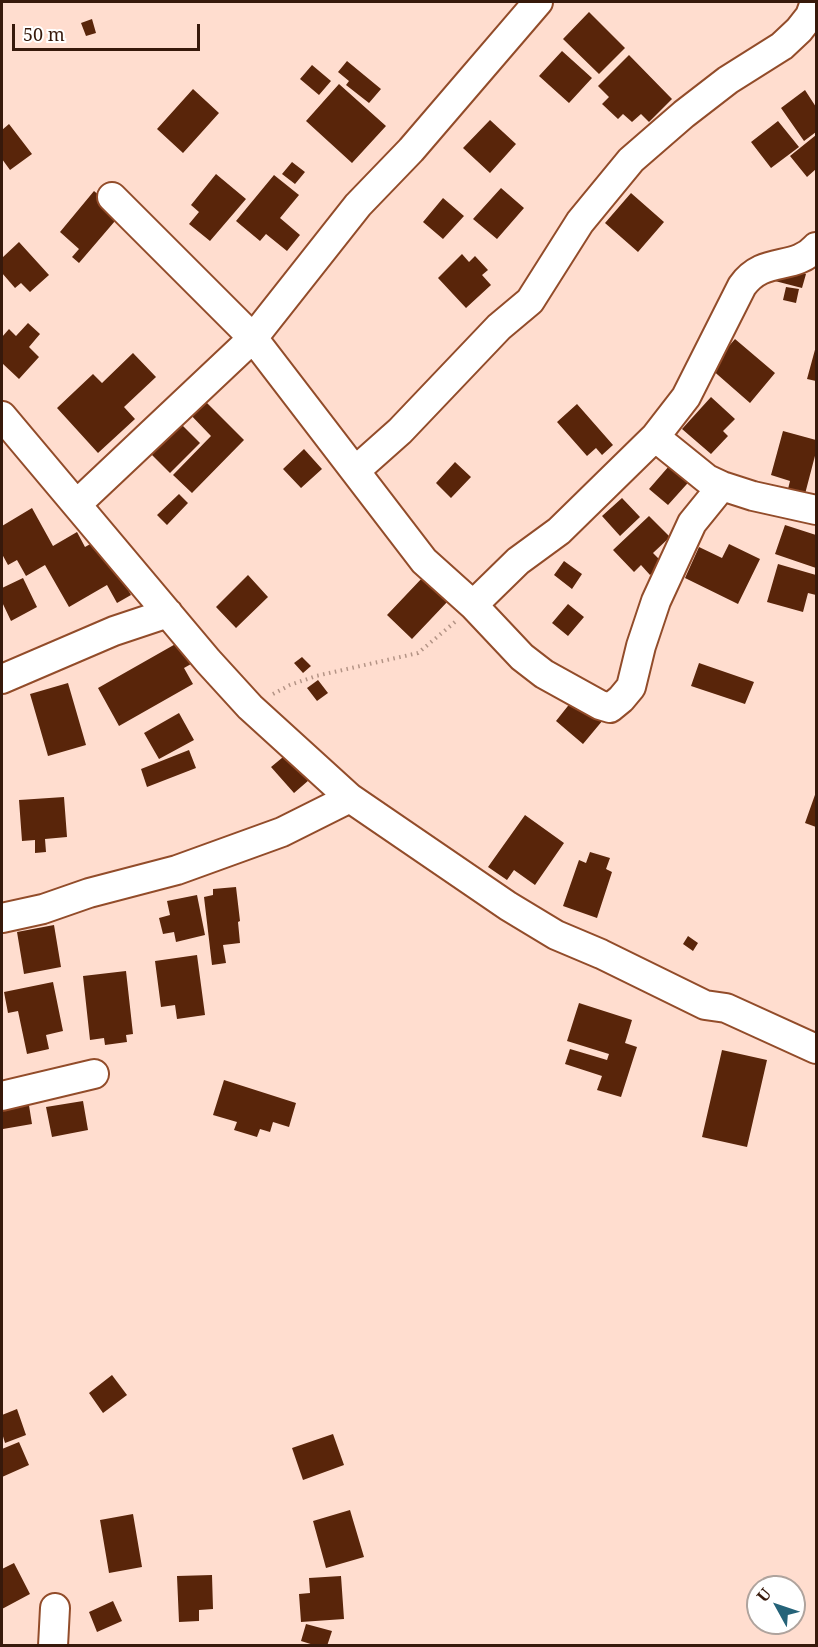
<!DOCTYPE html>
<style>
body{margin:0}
#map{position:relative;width:818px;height:1647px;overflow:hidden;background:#ffddcf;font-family:"Noto Serif",serif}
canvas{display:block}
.frame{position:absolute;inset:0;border:3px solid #37190b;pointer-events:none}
.north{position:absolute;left:746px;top:1575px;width:60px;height:60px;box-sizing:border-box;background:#fff;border:2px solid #afa39d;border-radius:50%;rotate:310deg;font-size:16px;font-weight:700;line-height:24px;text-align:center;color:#37190b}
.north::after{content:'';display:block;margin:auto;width:21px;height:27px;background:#256379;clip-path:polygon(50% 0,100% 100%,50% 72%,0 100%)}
.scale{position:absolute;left:12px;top:24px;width:188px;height:27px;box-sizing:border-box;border:3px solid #37190b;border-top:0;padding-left:8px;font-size:18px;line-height:21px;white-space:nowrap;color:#37190b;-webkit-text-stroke:4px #fff;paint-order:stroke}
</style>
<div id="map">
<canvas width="818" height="1647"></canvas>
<div class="frame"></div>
<div class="north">U</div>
<div class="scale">50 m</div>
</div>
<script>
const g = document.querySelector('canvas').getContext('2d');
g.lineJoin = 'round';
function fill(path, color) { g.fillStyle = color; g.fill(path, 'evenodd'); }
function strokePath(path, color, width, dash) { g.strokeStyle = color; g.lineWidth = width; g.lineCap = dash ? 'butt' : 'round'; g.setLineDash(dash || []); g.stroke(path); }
fill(new Path2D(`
 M589,12L625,48L599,74L563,39Z
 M92,19L96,33L86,36L81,23Z
 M562,51L592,78L569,103L539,76Z
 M629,55L672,99L649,122L641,114L632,122L623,114L618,119L602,104L609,97L598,86Z
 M347,61L381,89L369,103L346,85L349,81L338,72Z
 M312,65L331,81L319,95L300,79Z
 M339,84L386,126L352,163L306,121Z
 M193,89L219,113L183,153L157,129Z
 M805,90L816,107V132L804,141L781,108Z
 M490,120L516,144L490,173L463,148Z
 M778,121L799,147L771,168L751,142Z
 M9,124L32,154L10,170L2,159V130Z
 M816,135V169L807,177L790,156Z
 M292,162L305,172L295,184L282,174Z
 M216,174L246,199L210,241L189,224L199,212L191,205Z
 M274,175L299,195L280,218L300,235L287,251L266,234L260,241L236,221Z
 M501,188L524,208L497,239L473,219Z
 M94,191L121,214L79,263L72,257L79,249L60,232Z
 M631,193L664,222L638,252L605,223Z
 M443,198L464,216L443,239L423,222Z
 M19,242L49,275L30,292L21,283L15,288L2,273V258Z
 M462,254L469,262L475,256L488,270L482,275L491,285L466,308L438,278Z
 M779,267L806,274L802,288L775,281Z
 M786,287L799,289L796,303L783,300Z
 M28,323L40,334L29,347L39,357L19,379L2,363V337L9,329L16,336Z
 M735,339L775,373L750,403L710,368Z
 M816,346V381L807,379Z
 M133,353L156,377L124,407L135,419L98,453L57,408L93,374L102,383Z
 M200,396L244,440L192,493L173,475L211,436L186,410Z
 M711,397L735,419L723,431L728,436L711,454L682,429Z
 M577,404L613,445L602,455L596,448L587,456L557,422Z
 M179,422L200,443L170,473L149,452Z
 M783,431L816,440V452L805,494L788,489L790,481L771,475Z
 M304,449L322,469L301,488L283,469Z
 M676,458L695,475L668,505L649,489Z
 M455,462L471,477L451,498L436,483Z
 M179,494L188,503L167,525L157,515Z
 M622,498L640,517L620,536L602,516Z
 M32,508L53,546L77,532L85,547L99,539L131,595L117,603L107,585L69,607L45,565L26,576L17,560L8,565L2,554V526Z
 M649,516L670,537L653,553L663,563L650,575L641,565L634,572L613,550Z
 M785,525L816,535V568L775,554Z
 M729,544L760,559L738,604L685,578L699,547L722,558Z
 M564,561L582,574L572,589L554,575Z
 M778,564L816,575V595L808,593L803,612L767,602Z
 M248,575L268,597L236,628L216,607Z
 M424,576L449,600L412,639L387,615Z
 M23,578L37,607L11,621L2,602V588Z
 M568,604L584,617L568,636L552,623Z
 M179,642L191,664L184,668L193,684L119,726L98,688Z
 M302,657L311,666L303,673L294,663Z
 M699,663L754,682L745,704L691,686Z
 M318,680L328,693L317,701L307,688Z
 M68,683L86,745L48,756L30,694Z
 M575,697L603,720L583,744L556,721Z
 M179,713L194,740L159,759L144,733Z
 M294,748L316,774L294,793L271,767Z
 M189,750L196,768L147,787L141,769Z
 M816,792V827L805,823Z
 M64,797L67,837L45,839L46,852L35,853V840L22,841L19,800Z
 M525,815L564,843L535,885L514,870L507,880L488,867Z
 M590,852L610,858L606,869L612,872L597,918L563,906L579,860L586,863Z
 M236,887L240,921L238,922L240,943L223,945L226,963L212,965L204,897L213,895V889Z
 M197,895L205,935L176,942L174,932L163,934L159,918L170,915L167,901Z
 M54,925L61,967L24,974L17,932Z
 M688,936L698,943L693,951L683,944Z
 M197,955L205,1015L177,1019L175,1005L161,1007L155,961Z
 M126,971L133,1034L126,1035L127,1042L105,1045L104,1038L90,1040L83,976Z
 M53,982L63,1031L46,1035L49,1049L27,1054L18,1011L8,1013L4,992Z
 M579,1003L632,1020L625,1043L637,1047L621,1097L597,1090L602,1076L565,1064L570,1049L607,1060L609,1054L567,1041Z
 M722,1050L767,1060L747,1147L702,1137Z
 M224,1080L296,1103L289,1127L273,1122L270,1132L260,1129L257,1137L234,1130L237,1122L213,1115Z
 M27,1093L32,1124L3,1129L2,1097Z
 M83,1101L88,1130L52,1137L46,1107Z
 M112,1375L127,1395L103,1413L89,1393Z
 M17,1409L26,1435L5,1443L2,1433V1415Z
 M333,1434L344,1465L303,1480L292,1448Z
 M19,1442L29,1465L2,1477V1449Z
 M350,1510L364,1557L326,1568L313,1521Z
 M133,1514L142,1567L109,1573L100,1520Z
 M14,1563L30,1594L2,1609V1569Z
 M212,1575L213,1609L199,1610V1621L179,1622L177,1576Z
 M341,1576L344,1619L301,1622L299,1594L310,1593L309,1578Z
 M113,1601L122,1621L97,1632L89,1612Z
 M306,1624L332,1631L327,1646H317L301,1641Z`), '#59250a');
const minor = new Path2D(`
 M112,197L253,338L424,561L473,605L522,657L544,674L600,705L610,708L621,699L631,687L641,646L656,601L692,523L722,486
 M2,416L208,661L250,707L350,798L508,906L556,935L601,954L705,1005L726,1008L816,1049
 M655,437L707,479L722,486L753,496L816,510
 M355,471L400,431L499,327L530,301L580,222L631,160L684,114L728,80L782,46L799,30L810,16L815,2
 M77,504L253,338L358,205L411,150L538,2
 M473,605L518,561L559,531L655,437L686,397L742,286C764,255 794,272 816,247
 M2,679L114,631L168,613
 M2,918L43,909L89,893L177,870L282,832L350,798
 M2,1096L94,1074
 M53,1646L55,1608`);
strokePath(minor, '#924c2a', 32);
strokePath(new Path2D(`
 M273,694L290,685L316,676L418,653L455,622`), '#b49486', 4, [1.5, 4.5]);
strokePath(minor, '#fff', 28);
</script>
